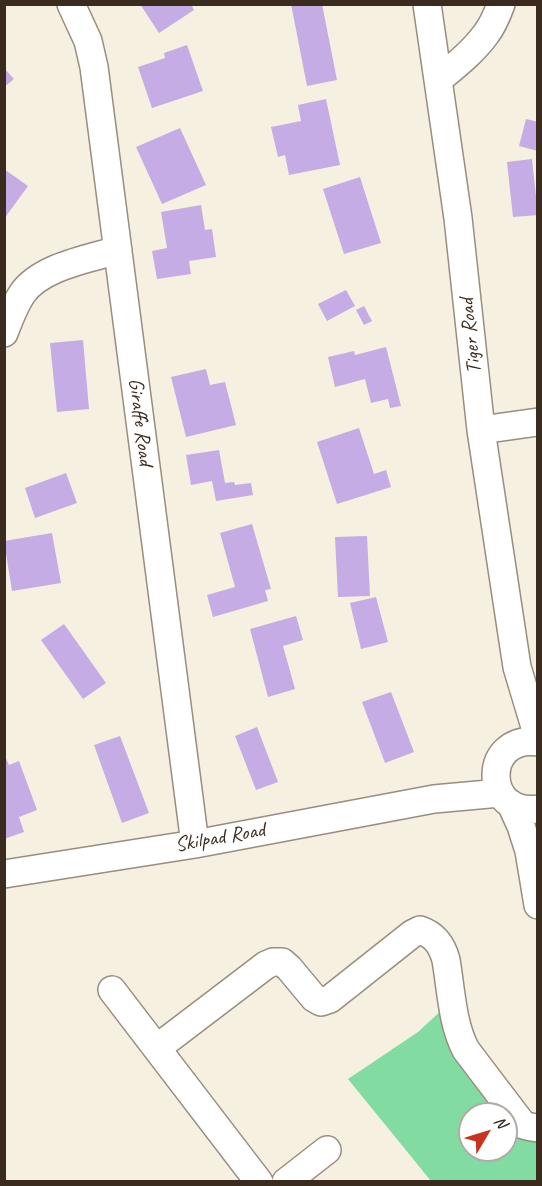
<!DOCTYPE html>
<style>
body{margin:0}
#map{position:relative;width:542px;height:1186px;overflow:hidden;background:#f6f0e0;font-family:Caveat,sans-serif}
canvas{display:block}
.frame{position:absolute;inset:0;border:6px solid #3b2a1e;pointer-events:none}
.north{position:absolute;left:458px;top:1102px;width:60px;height:60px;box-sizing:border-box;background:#fff;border:2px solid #b1aaa5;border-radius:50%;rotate:52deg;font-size:16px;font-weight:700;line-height:24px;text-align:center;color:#3b2a1e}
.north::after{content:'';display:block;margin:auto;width:21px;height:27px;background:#c8321e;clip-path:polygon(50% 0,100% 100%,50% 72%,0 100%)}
</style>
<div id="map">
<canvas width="542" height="1186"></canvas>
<div class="frame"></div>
<div class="north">N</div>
</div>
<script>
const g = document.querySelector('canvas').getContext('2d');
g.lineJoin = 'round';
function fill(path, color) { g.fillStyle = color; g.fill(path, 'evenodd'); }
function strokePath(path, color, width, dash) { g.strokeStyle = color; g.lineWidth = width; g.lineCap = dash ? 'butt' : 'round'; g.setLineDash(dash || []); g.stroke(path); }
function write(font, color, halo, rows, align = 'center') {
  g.font = font + ' Caveat,sans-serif'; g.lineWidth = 4.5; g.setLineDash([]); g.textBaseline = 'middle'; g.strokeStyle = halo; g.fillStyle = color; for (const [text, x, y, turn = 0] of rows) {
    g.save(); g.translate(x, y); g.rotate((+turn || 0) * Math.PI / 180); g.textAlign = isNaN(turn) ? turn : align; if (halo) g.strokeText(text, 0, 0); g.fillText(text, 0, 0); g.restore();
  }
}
fill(new Path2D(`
 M445,1007L505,1114H470V1150H506V1116L537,1137V1181H431L348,1079L418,1032Z`), '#82dca2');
fill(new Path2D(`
 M140,4H191L194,10L159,33Z
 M291,4H322L337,80L307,86Z
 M187,45L203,91L152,108L138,67L165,58L164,53Z
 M4,68L14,79L4,87Z
 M326,99L340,165L289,175L285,155L278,157L271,127L301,121L298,105Z
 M526,119L538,122V151L519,146Z
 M180,128L206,185L162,204L136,147Z
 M532,159L538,215L513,217L507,162Z
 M4,169L28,186L4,219Z
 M360,177L381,243L344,254L323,189Z
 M201,205L205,230L212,229L216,257L189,261L191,274L157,279L152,251L167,248L161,212Z
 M346,290L355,306L327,321L318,304Z
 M364,306L372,321L364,325L356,310Z
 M83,340L89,409L57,412L50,343Z
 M386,347L401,406L390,408L388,399L371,403L365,379L335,387L328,357L354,351L355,355Z
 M206,369L210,385L225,382L236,425L186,437L171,377Z
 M359,428L374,474L386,470L391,487L337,504L317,442Z
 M219,450L225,483L234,482L235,485L251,483L253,495L216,501L212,481L191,485L186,455Z
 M66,473L77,503L35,518L25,488Z
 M252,524L271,589L265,590L268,601L213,617L207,595L235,587L220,533Z
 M52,533L61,583L12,591L4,541Z
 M367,536L370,596L338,597L335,537Z
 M376,597L388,642L361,649L350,603Z
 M296,616L303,640L283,646L295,689L268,697L250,629Z
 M64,624L106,683L83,699L41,640Z
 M391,692L414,752L385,763L362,702Z
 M257,727L278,782L256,790L235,736Z
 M120,736L149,813L122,823L94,745Z
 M4,754L9,765L19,761L37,810L19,817L24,832L4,839Z`), '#c5ace5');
const minor = new Path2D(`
 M71,4L88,41L94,67L195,844
 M427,4L458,218L481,430L517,667L538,737
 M438,80C455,66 473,52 486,34C493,25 497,15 501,4
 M4,333C9,320 14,306 22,294C40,267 88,259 118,250
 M481,430L538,422
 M538,742C482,734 482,817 538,809
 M511,804L521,826L529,851L538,905
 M4,874L195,844L434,799L500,793
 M112,990L259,1182
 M157,1048L266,965L273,962H282L289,968L314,998L321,1002L330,999L412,934L420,930C435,935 442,945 446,960C451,989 452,1024 466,1050L523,1125L531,1127L538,1128
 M286,1182L327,1150`);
strokePath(minor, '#988d7f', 30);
strokePath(minor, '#fff', 27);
write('21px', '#3b2a1e', '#fff', [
 ["Tiger Road",471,336,-96],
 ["Giraffe Road",140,422,83],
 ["Skilpad Road",220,838,-10]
]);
</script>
